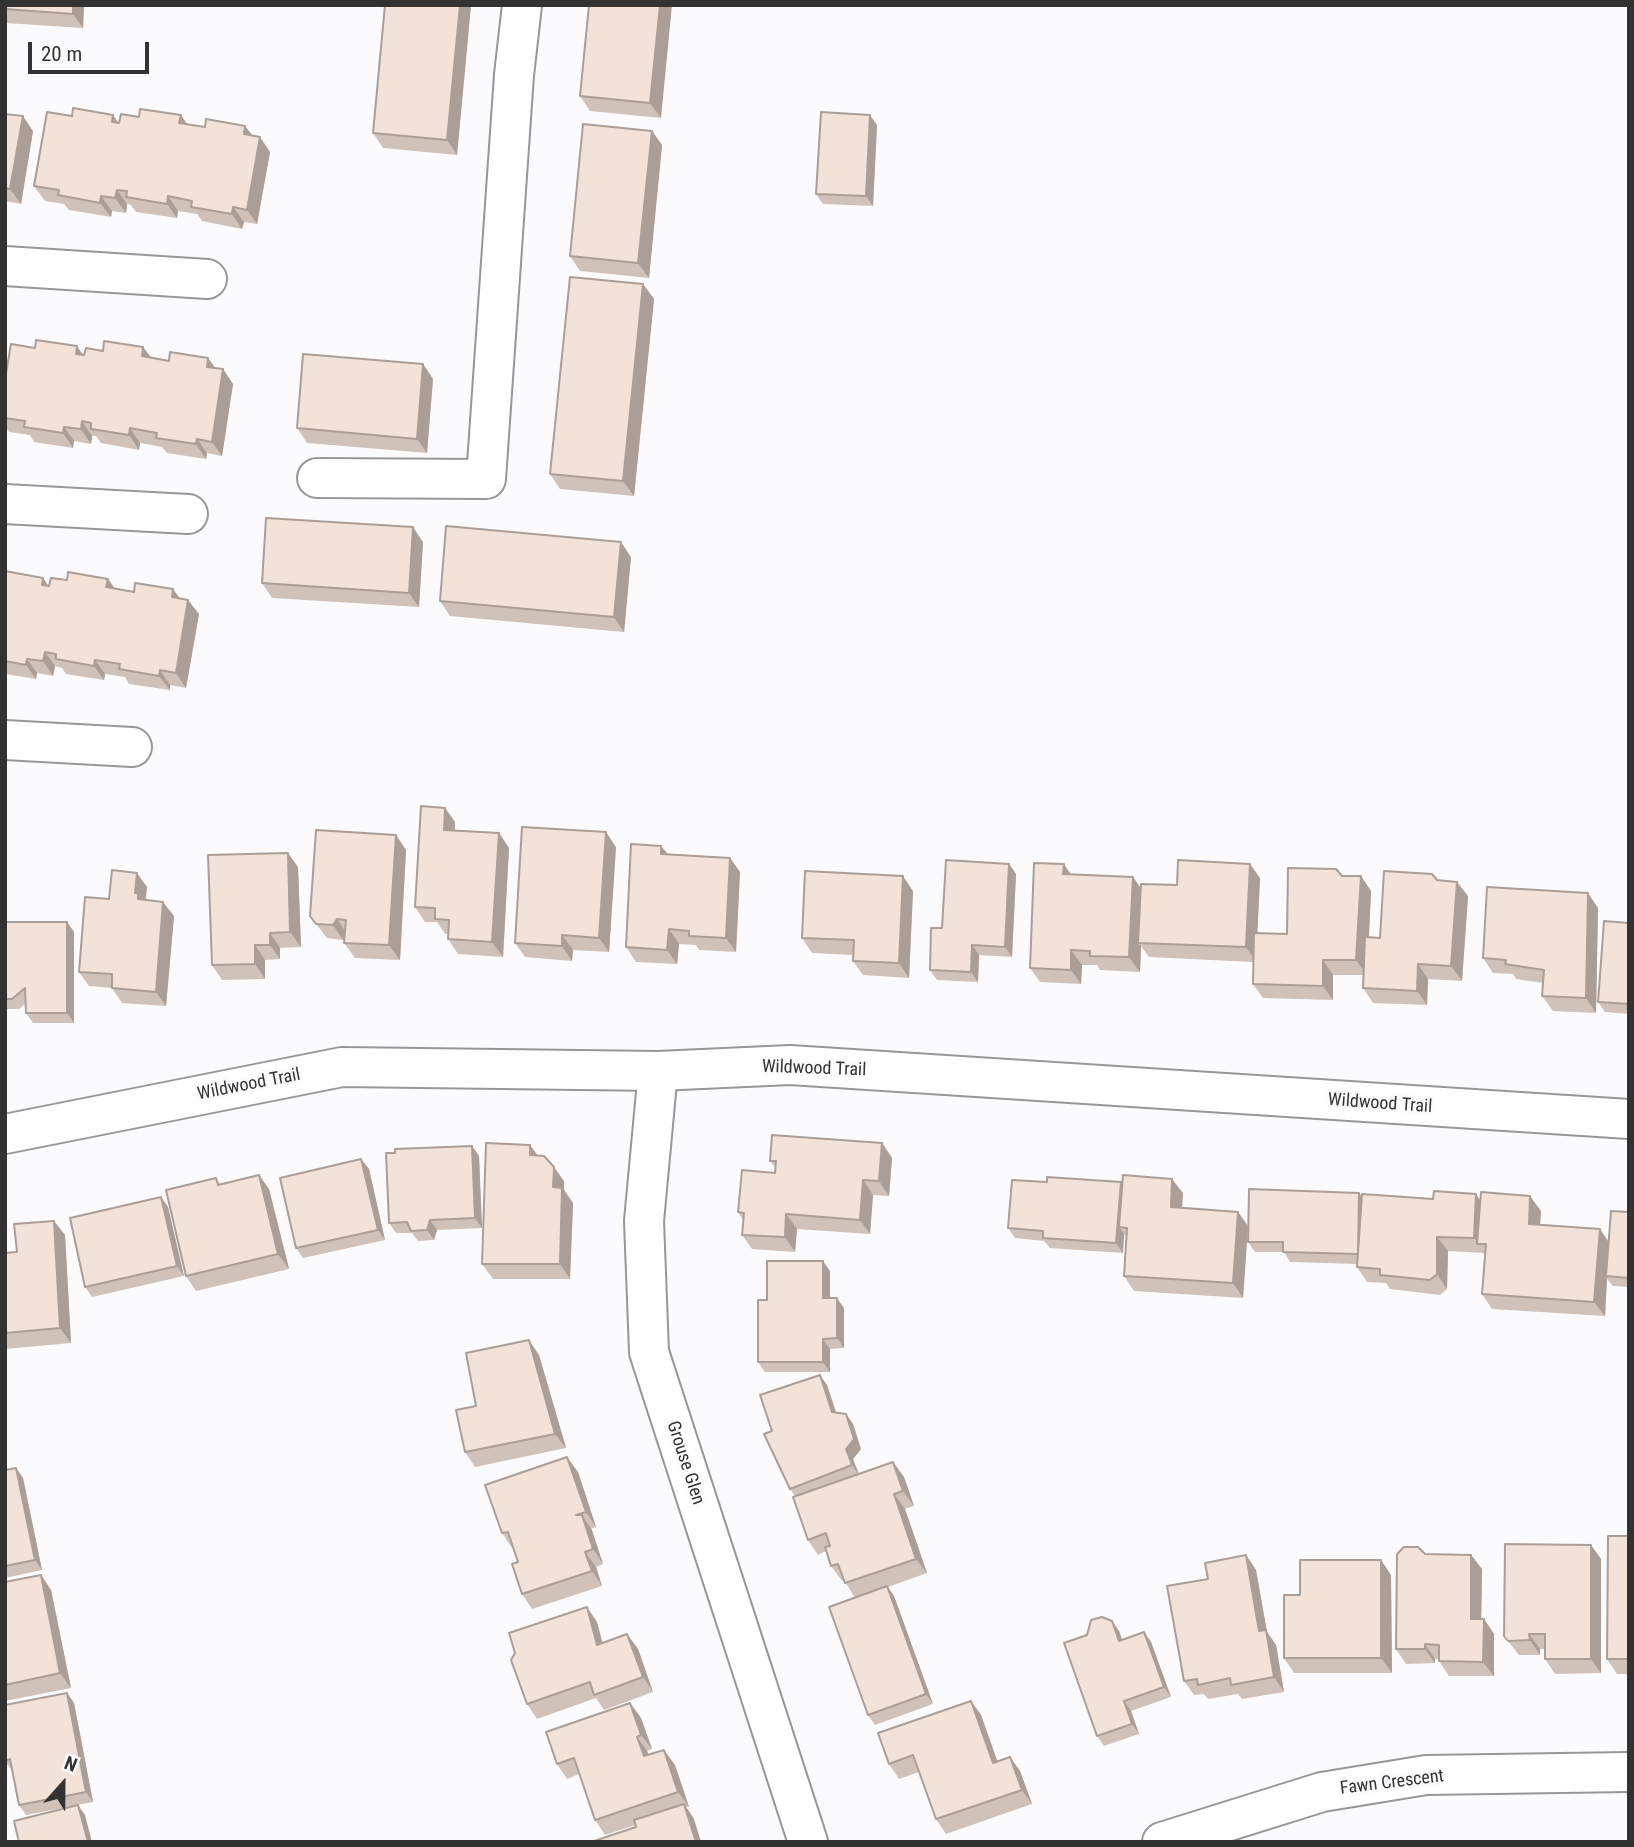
<!DOCTYPE html>
<style>
body{margin:0}
#map{position:relative;width:1634px;height:1847px;overflow:hidden;background:#fbfbfd;font-family:"Roboto Condensed",sans-serif}
canvas{display:block}
.frame{position:absolute;inset:0;border:7px solid #323233;pointer-events:none}
.north{position:absolute;left:28px;top:1749px;width:70px;height:70px;-webkit-text-stroke:5px #fbfbfd;paint-order:stroke;rotate:21deg;font-size:19px;font-weight:700;line-height:28px;text-align:center;color:#323233}
.north::after{content:'';display:block;margin:auto;width:24px;height:32px;background:#323233;clip-path:polygon(50% 0,100% 100%,50% 72%,0 100%)}
.scale{position:absolute;left:28px;top:42px;width:121px;height:32px;box-sizing:border-box;border:4px solid #323233;border-top:0;padding-left:9px;font-size:21px;line-height:24px;white-space:nowrap;color:#323233;-webkit-text-stroke:5px #fbfbfd;paint-order:stroke}
</style>
<div id="map">
<canvas width="1634" height="1847"></canvas>
<div class="frame"></div>
<div class="north">N</div>
<div class="scale">20 m</div>
</div>
<script>
const g = document.querySelector('canvas').getContext('2d');
g.lineJoin = 'round';
function strokePath(path, color, width, dash) { g.strokeStyle = color; g.lineWidth = width; g.lineCap = dash ? 'butt' : 'round'; g.setLineDash(dash || []); g.stroke(path); }
function fill(path, color) { g.fillStyle = color; g.fill(path, 'evenodd'); }
function write(font, color, halo, rows, align = 'center') {
  g.font = font + ' "Roboto Condensed",sans-serif'; g.lineWidth = 6; g.setLineDash([]); g.textBaseline = 'middle'; g.strokeStyle = halo; g.fillStyle = color; for (const [text, x, y, turn = 0] of rows) {
    g.save(); g.translate(x, y); g.rotate((+turn || 0) * Math.PI / 180); g.textAlign = isNaN(turn) ? turn : align; if (halo) g.strokeText(text, 0, 0); g.fillText(text, 0, 0); g.restore();
  }
}
const minor = new Path2D(`
 M5,266L207,279
 M317,478L486,479L514,75L522,5
 M5,504L188,514
 M5,740L132,747
 M658,1071L644,1221L649,1352L808,1842
 M5,1134L342,1067L658,1071L790,1065L1629,1119
 M1162,1842L1322,1792L1426,1775L1629,1772`);
strokePath(minor, '#979799', 42);
strokePath(minor, '#fff', 38);
fill(new Path2D(`
 M5,5H84L83,28L5,23Z
 M385,5H471L457,155L383,148L373,133Z
 M589,5L661,118L590,111L580,96Z
 M5,111L7,114L33,131L21,204L5,201Z
 M113,115L119,123L187,124L205,127L245,126L252,136L270,152L257,224L244,222L242,229L202,221L197,214L178,211L177,218L136,212L131,205L127,204L126,213L112,211L111,217L69,210L64,204L45,201L34,186L72,116Z
 M877,125L873,206L823,204L816,194Z
 M652,131L662,145L649,278L580,271L570,256Z
 M643,284L654,299L634,496L560,489L550,474Z
 M143,347L151,357L223,369L233,384L222,456L207,453L206,459L167,453L162,447L140,443L139,450L101,443L96,436H92L91,444L74,441L73,448L34,442L30,435L9,432L5,426V418L35,348L83,355L103,351Z
 M423,364L433,379L427,453L307,443L297,428Z
 M423,542L419,607L272,598L262,583Z
 M631,557L624,632L450,616L440,601Z
 M5,571L43,578L48,586L67,580L108,579L115,589L179,598L199,614L186,688L170,685V690L129,684L125,677L105,674L104,680L66,674L62,668L55,666L53,676L37,673L36,679L5,674Z
 M445,808L455,822V831L499,833L509,848L503,957L458,954L448,939V934H445L437,922H425L415,907Z
 M661,846L668,854L730,858L740,872L736,952L699,950L696,945L679,944L677,964L636,962L626,947Z
 M616,847L609,952L573,950L572,961L525,957L515,943Z
 M406,850L400,960L355,958L344,943L345,937L343,940L327,938L310,916Z
 M1009,864L1016,874L1012,957L979,955L978,982L937,980L930,970L942,928Z
 M298,867L301,947L280,948V959L265,960V979L222,980L212,965Z
 M1071,874L1133,877L1141,888L1260,878L1257,933L1287,934L1342,876H1361L1371,891L1369,937L1380,938L1437,880L1468,896L1462,981L1428,979L1427,1005L1373,1003L1363,988V975H1333V1000L1263,998L1253,984V962L1149,957L1141,946L1140,972L1100,970L1097,965H1082L1081,984L1040,982L1030,968Z
 M147,887L146,900L174,916L166,1006L122,1003L112,988L89,986L79,972L109,899Z
 M913,891L909,978L863,975L853,961V955L812,953L802,938Z
 M1598,908L1596,1013L1553,1011L1542,996L1543,983L1516,979L1513,974L1493,973L1483,958Z
 M5,922H67L74,932V1023H33L26,1013L25,1004L19,1009H5Z
 M1629,923V1014L1605,1012L1598,1002Z
 M882,1143L892,1158L889,1196L873,1195L870,1234L797,1229L795,1252L752,1249L742,1235L743,1220L738,1212L775,1173L776,1168L770,1161Z
 M530,1145L538,1156L564,1181V1190L573,1203L570,1279H493L482,1264Z
 M472,1146L479,1156L482,1228L437,1230L434,1240L418,1241L412,1233H396L389,1223L395,1153Z
 M361,1159L369,1169L385,1240L303,1258L296,1248Z
 M259,1175L269,1189L289,1269L196,1291L186,1276L216,1178L220,1184Z
 M1123,1185L1183,1193L1182,1207L1238,1212L1248,1226L1243,1298L1134,1291L1124,1276L1127,1237L1124,1234L1123,1253L1050,1248L1044,1241L1015,1238L1008,1228Z
 M1362,1196L1480,1201L1541,1211L1540,1225L1608,1241L1629,1212V1287L1613,1286L1607,1279L1605,1316L1492,1309L1482,1294L1485,1255L1483,1253L1448,1251L1447,1289L1440,1295L1390,1289L1386,1283L1367,1282L1357,1267V1264L1290,1262L1284,1252H1255L1248,1242Z
 M161,1197L168,1207L184,1276L92,1297L85,1287Z
 M54,1221L65,1235L71,1343L5,1349V1253L17,1252Z
 M830,1271V1298L844,1308V1348L830,1349V1372H765L758,1362L767,1300Z
 M539,1355L566,1448L475,1467L465,1452L476,1406Z
 M827,1385L836,1412L846,1414L853,1424L861,1449L853,1459L859,1474L893,1462L904,1477L914,1506L905,1509L927,1573L888,1587L894,1596L933,1704L875,1725L868,1715L855,1598L844,1580L842,1581L831,1566L826,1551L818,1555L808,1540L795,1496L790,1489L772,1431Z
 M16,1468L23,1478L42,1570L5,1578V1470Z
 M578,1472L596,1527L591,1529L603,1564L596,1567L602,1586L532,1609L522,1594L518,1562L513,1548H512L502,1533Z
 M1629,1536V1674H1617L1607,1659Z
 M1591,1545L1601,1559V1673L1555,1674L1545,1659V1649H1540V1655H1519L1504,1636Z
 M1425,1554L1471,1555L1482,1569L1481,1619H1484L1494,1634V1676H1449L1439,1661V1659H1435V1663L1406,1664L1396,1649Z
 M1246,1555L1256,1570L1267,1632L1276,1645L1284,1692L1242,1699L1238,1694L1208,1699L1204,1694L1194,1695L1184,1681L1208,1579Z
 M1381,1560L1391,1575L1392,1673H1294L1284,1658L1300,1595Z
 M41,1575L51,1590L71,1688L5,1701V1582Z
 M1112,1621L1119,1631L1122,1640L1144,1632L1151,1642L1171,1697L1131,1711L1139,1734L1104,1746L1097,1736L1087,1635Z
 M597,1622L602,1643L627,1634L638,1649L653,1692L604,1710L596,1698L537,1719L527,1704Z
 M67,1693L74,1703L93,1802L26,1815L19,1805L13,1771L5,1762V1705Z
 M971,1701L981,1715L997,1761L1010,1757L1020,1771L1032,1804L946,1834L936,1819L919,1772L899,1779L889,1764Z
 M630,1703L641,1718L652,1749L647,1751L649,1755L675,1765L689,1807H686L694,1819L636,1827L635,1825L605,1835L595,1820L579,1774L567,1779L557,1764Z`), '#d1c2b9');
fill(new Path2D(`
 M73,5H84L83,28L73,14Z
 M460,5H471L457,155L447,140Z
 M660,5H672L661,118L650,103Z
 M113,115L123,130L112,122Z
 M181,115L191,130L179,123Z
 M870,115L877,125L873,206L866,196Z
 M23,116L33,131L21,204L10,189Z
 M245,126L256,140L244,134Z
 M652,131L662,145L649,278L638,263Z
 M260,137L270,152L257,224L247,210Z
 M117,190L127,204L126,213L115,198Z
 M101,196L112,211L111,217L100,203Z
 M168,196L178,211L177,218L167,204Z
 M233,207L244,222L242,229L232,214Z
 M643,284L654,299L634,496L623,481Z
 M77,346L87,361L76,354Z
 M143,347L154,362L142,356Z
 M208,358L219,373L207,367Z
 M423,364L433,379L427,453L417,439Z
 M223,369L233,384L222,456L212,442Z
 M82,421L92,436L91,444L81,429Z
 M64,427L74,441L73,448L63,433Z
 M130,428L140,443L139,450L129,435Z
 M197,439L207,453L206,459L196,444Z
 M413,527L423,542L419,607L409,593Z
 M621,542L631,557L624,632L614,617Z
 M43,578L53,593L42,585Z
 M108,579L118,593L106,587Z
 M173,589L184,604L172,597Z
 M188,600L199,614L186,688L176,673Z
 M45,652L55,666L53,676L43,661Z
 M27,659L37,673L36,679L26,665Z
 M95,660L105,674L104,680L94,666Z
 M160,670L170,685V690L159,676Z
 M445,808L455,822L454,845L444,830Z
 M606,832L616,847L609,952L599,938Z
 M499,833L509,848L503,957L492,942Z
 M396,835L406,850L400,960L389,945Z
 M661,846L672,860L661,854Z
 M288,853L298,867L301,947L290,932Z
 M730,858L740,872L736,952L726,938Z
 M1009,864L1016,874L1012,957L1005,947Z
 M1064,864L1074,879L1063,874Z
 M1250,864L1260,878L1256,962L1246,947Z
 M137,873L147,887L145,903L138,899L135,893Z
 M903,876L913,891L909,978L899,963Z
 M1361,876L1371,891L1367,975L1356,960Z
 M1133,877L1143,892L1138,943L1141,946L1140,972L1129,957Z
 M1457,882L1468,896L1462,981L1451,966Z
 M1588,893L1598,908L1596,1013L1586,998Z
 M163,902L174,916L166,1006L156,992Z
 M337,919L347,934L343,940L333,925Z
 M67,922L74,932V1023L67,1013Z
 M669,929L679,944L677,964L667,950Z
 M270,933L280,948V959L270,945Z
 M562,935L573,950L572,961L562,946Z
 M255,945L265,960V979L255,964Z
 M972,945L979,955L978,982L971,972Z
 M1071,950L1082,965L1081,984L1071,970Z
 M1323,960L1333,975V1000L1323,986Z
 M1418,964L1428,979L1427,1005L1417,991Z
 M882,1143L892,1158L889,1196L879,1181Z
 M530,1145L540,1159L530,1155Z
 M472,1146L479,1156L482,1228L475,1218Z
 M361,1159L369,1169L385,1240L378,1230Z
 M554,1167L564,1181V1190L573,1203L570,1279L560,1264L553,1187Z
 M259,1175L269,1189L289,1269L278,1254Z
 M1172,1179L1183,1193L1181,1221L1171,1207Z
 M863,1180L873,1195L870,1234L860,1220Z
 M1121,1182L1128,1192L1119,1227L1124,1234L1123,1253L1116,1243Z
 M1359,1193L1367,1203L1358,1254Z
 M1476,1194L1486,1209L1479,1244L1474,1238Z
 M1530,1196L1541,1211L1539,1238L1529,1224Z
 M161,1197L168,1207L184,1276L177,1266Z
 M1238,1212L1248,1226L1243,1298L1233,1283Z
 M786,1214L797,1229L795,1252L785,1237Z
 M430,1220L437,1230L434,1240L427,1230Z
 M54,1221L65,1235L71,1343L60,1328Z
 M1600,1229L1610,1244L1606,1276L1607,1279L1605,1316L1594,1302Z
 M1437,1237L1448,1251L1447,1289L1437,1274Z
 M823,1261L830,1271V1308L823,1298Z
 M837,1298L844,1308V1348L837,1338Z
 M823,1339L830,1349V1372L823,1362Z
 M529,1340L539,1355L566,1448L555,1434Z
 M820,1375L827,1385L839,1422L832,1412Z
 M846,1414L853,1424L861,1449L853,1459L859,1475L852,1465L846,1449Z
 M567,1457L578,1472L596,1527L586,1512Z
 M893,1462L904,1477L914,1506L903,1491Z
 M16,1468L23,1478L42,1570L35,1560Z
 M894,1494L905,1509L927,1573L916,1559Z
 M582,1515L592,1530L603,1564L593,1549Z
 M1591,1545L1601,1559V1673L1591,1659Z
 M585,1552L596,1567L602,1586L592,1571Z
 M1246,1555L1256,1570L1267,1632L1276,1645L1284,1692L1274,1677L1259,1631Z
 M1471,1555L1482,1569L1481,1634L1471,1619Z
 M1381,1560L1391,1575L1392,1673L1381,1658Z
 M41,1575L51,1590L71,1688L60,1673Z
 M887,1586L894,1596L933,1704L926,1694Z
 M587,1607L597,1622L607,1660L597,1645Z
 M1484,1619L1494,1634V1676L1483,1662Z
 M1112,1621L1119,1631L1126,1651L1119,1641Z
 M1144,1632L1151,1642L1171,1697L1164,1687Z
 M627,1634L638,1649L653,1692L643,1677Z
 M1529,1634L1540,1649V1655L1530,1640Z
 M1425,1644L1435,1659V1663L1425,1649Z
 M67,1693L74,1703L93,1802L86,1792Z
 M971,1701L981,1715L1003,1777L993,1763Z
 M1124,1701L1131,1711L1139,1734L1132,1724Z
 M630,1703L641,1718L652,1749L641,1735Z
 M637,1737L647,1751L654,1771L644,1756Z
 M664,1750L675,1765L689,1807L678,1792Z
 M1010,1757L1020,1771L1032,1804L1022,1790Z
 M684,1804L694,1819L701,1842H696Z
 M78,1805L85,1815L92,1842H88Z`), '#aa9e96');
const building = new Path2D(`
 M5,5H73V14L5,9Z
 M385,5H460L447,140L373,133Z
 M589,5H660L650,103L580,96Z
 M73,108L113,115L112,122L119,123L121,114L139,117L140,109L181,115L179,123L205,127L206,119L245,126L244,134L260,137L247,210L233,207L232,214L191,207L192,201L168,196L167,204L126,197L127,191L117,190L115,198L101,196L100,203L58,195L59,190L34,186L47,112L72,116Z
 M821,112L870,115L866,196L816,194Z
 M5,114L23,116L10,189L5,188Z
 M583,124L652,131L638,263L570,256Z
 M570,277L643,284L623,481L550,474Z
 M36,340L77,346L76,354L84,355L86,348L103,351L104,341L143,347L142,356L169,361L170,352L208,358L207,367L223,369L212,442L197,439L196,444L156,438L157,433L130,428L129,435L91,429V423L82,421L81,429L64,427L63,433L24,427L25,421L5,418V379L11,344L35,348Z
 M303,354L423,364L417,439L297,428Z
 M266,518L413,527L409,593L262,583Z
 M446,526L621,542L614,617L440,601Z
 M5,571L43,578L42,585L49,586L51,578L67,580L68,572L108,579L106,587L134,592L135,583L173,589L172,597L188,600L176,673L160,670L159,676L119,669L120,664L95,660L94,666L56,659V654L45,652L43,661L27,659L26,665L5,661Z
 M421,806L445,808L444,830L499,833L492,942L448,939L449,920L435,919V908L415,907Z
 M522,827L606,832L599,938L562,935V946L515,943Z
 M316,830L396,835L389,945L344,943L346,920L337,919L333,925L316,924L310,916Z
 M631,844L661,846V854L730,858L726,938L689,936V931L669,929L667,950L626,947Z
 M288,853L290,932L270,933V945H255V964L212,965L208,855Z
 M946,860L1009,864L1005,947L972,945L971,972L930,970L931,928H942Z
 M1178,860L1250,864L1246,947L1138,943L1141,884L1177,885Z
 M1034,863L1064,864L1063,874L1133,877L1129,957L1090,956V951L1071,950V970L1030,968Z
 M1288,868L1336,869L1342,876H1361L1356,960H1323V986L1253,984L1254,933L1287,934Z
 M112,870L137,873L135,893H138V899L163,902L156,992L112,988V974L79,972L85,897L109,899Z
 M805,871L903,876L899,963L853,961L854,940L802,938Z
 M1384,871L1432,874L1437,880L1457,882L1451,966L1418,964L1417,991L1363,988L1365,937L1380,938Z
 M1487,887L1588,893L1586,998L1542,996L1544,970L1505,964L1506,960L1483,958Z
 M1604,921L1629,923V1004L1598,1002Z
 M5,922H67V1013H26L25,988L12,999H5Z
 M772,1135L882,1143L879,1181L863,1180L860,1220L786,1214L785,1237L742,1235L744,1213L738,1212L742,1170L775,1173L776,1161H770Z
 M486,1143L530,1145V1155L544,1156L554,1167L553,1187L562,1188L560,1264H482Z
 M472,1146L475,1218L430,1220L427,1230L411,1231L407,1222L389,1223L386,1153H395V1149Z
 M361,1159L378,1230L296,1248L280,1178Z
 M259,1175L278,1254L186,1276L166,1190L216,1178L218,1185Z
 M1123,1175L1172,1179L1171,1207L1238,1212L1233,1283L1124,1276L1127,1228L1119,1227Z
 M1047,1177L1121,1182L1116,1243L1043,1238V1231L1008,1228L1012,1180L1047,1182Z
 M1249,1189L1359,1193L1358,1254L1283,1252V1242H1248Z
 M1434,1191L1476,1194L1474,1238L1437,1237V1274L1430,1280L1380,1275V1269L1357,1267L1362,1194L1433,1199Z
 M1481,1192L1530,1196L1529,1224L1600,1229L1594,1302L1482,1294L1486,1244H1477Z
 M161,1197L177,1266L85,1287L70,1218Z
 M1611,1211L1629,1212V1278L1606,1276Z
 M54,1221L60,1328L5,1333V1253L17,1252L14,1224Z
 M767,1261H823V1298H837V1338L823,1339V1362H758V1300H767Z
 M529,1340L555,1434L465,1452L456,1410L476,1406L466,1353Z
 M820,1375L832,1412L846,1414L854,1439L846,1449L852,1465L790,1489L764,1434L772,1431L760,1395Z
 M567,1457L586,1512L576,1515H582L593,1549L585,1552L592,1571L522,1594L512,1564L518,1562L508,1532L502,1533L485,1485Z
 M893,1462L903,1491L894,1494L916,1559L845,1583L838,1564L831,1566L825,1547L830,1546L826,1533L808,1540L793,1497Z
 M16,1468L35,1560L5,1566V1470Z
 M1608,1536H1629V1659H1607Z
 M1505,1544L1591,1545V1659H1545V1634H1529L1530,1640L1508,1641L1504,1636Z
 M1404,1547H1418L1425,1554L1471,1555V1619H1484L1483,1662L1439,1661V1645L1425,1644V1649H1396L1397,1554Z
 M1246,1555L1259,1631L1266,1630L1274,1677L1231,1685L1230,1678L1198,1685L1197,1679L1184,1681L1167,1586L1208,1579L1205,1563Z
 M1300,1560H1381V1658H1284V1595H1300Z
 M41,1575L60,1673L5,1685V1582Z
 M887,1586L926,1694L868,1715L829,1607Z
 M587,1607L597,1645L627,1634L643,1677L594,1695L590,1682L527,1704L511,1660L515,1653L509,1633Z
 M1102,1617L1112,1621L1119,1641L1144,1632L1164,1687L1124,1701L1132,1724L1097,1736L1064,1643L1087,1635L1091,1620Z
 M67,1693L86,1792L19,1805L10,1759L5,1761V1705Z
 M971,1701L993,1763L1010,1757L1022,1790L936,1819L913,1755L889,1764L878,1733Z
 M630,1703L641,1735L637,1737L644,1756L664,1750L678,1792L595,1820L574,1758L557,1764L546,1732Z
 M684,1804L696,1842H591L636,1827L634,1820Z
 M78,1805L88,1842H19L14,1821Z`);
fill(building, '#f3e2d7');
strokePath(building, '#aa9e96', 2);
write('18px', '#323233', '#fbfbfd', [
 ["Wildwood Trail",814,1069,2],
 ["Wildwood Trail",249,1085,-11],
 ["Wildwood Trail",1380,1104,4],
 ["Grouse Glen",685,1463,72],
 ["Fawn Crescent",1392,1783,-7]
]);
</script>
